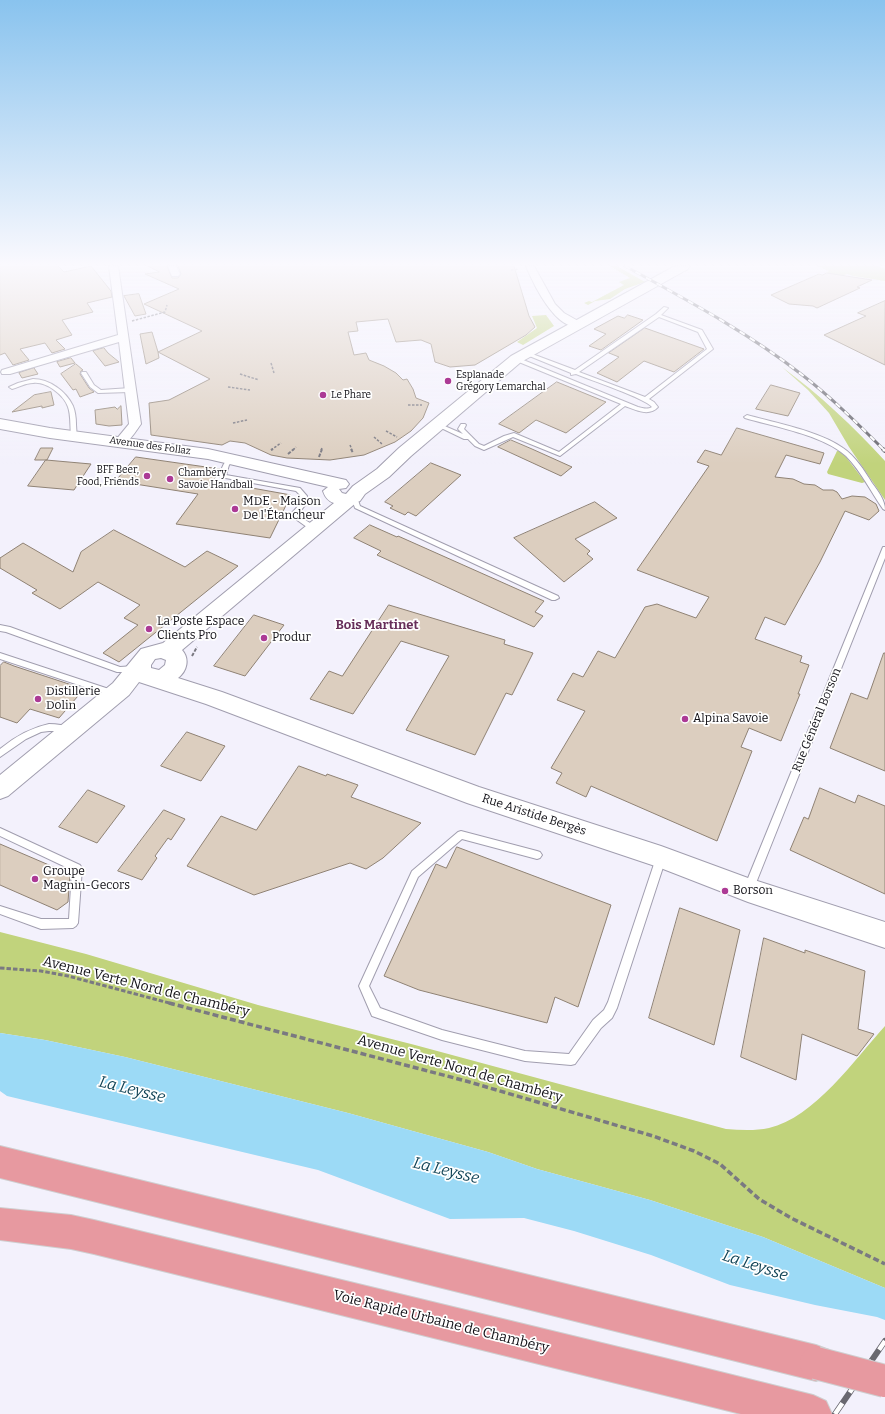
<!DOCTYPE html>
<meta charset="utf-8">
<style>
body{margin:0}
canvas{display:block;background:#f3f1fc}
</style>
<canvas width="885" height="1414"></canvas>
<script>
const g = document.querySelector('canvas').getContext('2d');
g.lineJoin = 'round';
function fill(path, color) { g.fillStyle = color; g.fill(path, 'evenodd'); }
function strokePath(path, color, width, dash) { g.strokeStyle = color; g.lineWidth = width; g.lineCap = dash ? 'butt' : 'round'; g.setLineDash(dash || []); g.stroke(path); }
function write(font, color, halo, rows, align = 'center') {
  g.font = font + ' Bitter,serif'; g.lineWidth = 3.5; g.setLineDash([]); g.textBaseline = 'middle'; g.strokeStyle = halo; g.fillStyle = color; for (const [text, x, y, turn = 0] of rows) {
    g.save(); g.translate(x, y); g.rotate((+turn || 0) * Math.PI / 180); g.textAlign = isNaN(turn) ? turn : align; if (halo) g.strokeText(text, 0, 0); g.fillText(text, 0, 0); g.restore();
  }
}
fill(new Path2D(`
 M610,266H617L645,282L625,289L610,299L595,301L588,305L584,303L589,301L592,302L624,285L619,282L630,278Z
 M817,266H877L885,269V281L853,276L847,274L842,276L826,273L829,271Z
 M546,315L554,326L523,345L517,342L537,328L532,316Z
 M782,367C820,395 853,426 885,461V500L849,447L829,413L808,390Z
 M837,451H839L846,457L865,482L862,483L828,474L827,472Z
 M0,932L86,954L258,1005L415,1045L726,1129C740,1130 755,1131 769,1128C814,1118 855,1059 885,1026V1288L763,1237L720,1223L650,1200L537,1169L488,1152L348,1113L125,1057L45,1040L0,1033Z`), '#c1d37c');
fill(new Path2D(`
 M0,1033L45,1040L125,1057L348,1113L488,1152L537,1169L650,1200L720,1223L763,1237L885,1288V1320L877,1317L815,1305L730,1285L651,1255L574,1231L524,1218L450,1219L318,1170L7,1096L0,1091Z`), '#9cdaf6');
const building = new Path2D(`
 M0,266H58L64,272L91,266L111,291L112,297L87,303L93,312L62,320L72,335L56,340L65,349L52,353L45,343L20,349L29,360L13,365L5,353L0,355Z
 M148,266H167L172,278H178L181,274L178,266H514L529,316L535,327L526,335L475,365L450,367L435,362L431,344L421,340L396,342L388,319L356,322L358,331L348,332L354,355L366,353L369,360L384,366L396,373L403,380L407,379L413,389L416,398L429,403L423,418L411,431L395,442L364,455L330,460L287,458L271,455L245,443L230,441L222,445L151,435L149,403L169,400L210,379L158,352L159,358L146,364L140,334L152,332L158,352L202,331L144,304L179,289L145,274L159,272Z
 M827,273L872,280L857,287L860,288L817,308L813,306L789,304L771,295L819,274L822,275Z
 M139,294L146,314L135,316L124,296Z
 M885,301V365L824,335L866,316L858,313Z
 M628,315L643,320L601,350L589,346L606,334L594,329L618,316L624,318Z
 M645,328L704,349L674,372L644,361L617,382L597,373L619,357L609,353Z
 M104,348L108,353L119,362L105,366L93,351Z
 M71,358L75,363L60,367L57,362Z
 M76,364L83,370L81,371L80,374L89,388L94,392L80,397L76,389L73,390L61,374Z
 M34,368L38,374L22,378L19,373Z
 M557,382L606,402L566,433L536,420L519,433L499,424Z
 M771,385L800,393L788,416L756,409Z
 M51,392L54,405L42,408V406L12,412L34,395Z
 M121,406L122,425L109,426L96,424L95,410L115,407L117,409Z
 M737,428L824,453L820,464L786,455L775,477L793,479L804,484L815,485L823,490H833L837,492L842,499L852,496L865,497L876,504L879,511L869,520L845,511L820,562L785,625L765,617L755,639L802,656L800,662L809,665L798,694H800L781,741L749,728L741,747L752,751L717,841L591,786L586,797L556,783L562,773L551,768L585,711L557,700L573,673L583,677L598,651L615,658L645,607L657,604L696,618L709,597L637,570L709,466L697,462L705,450L721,455Z
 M511,440L532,449L572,467L561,476L498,447Z
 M41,448H53L47,460H35Z
 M136,457L220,469L213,481L291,495L270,538L176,524L198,494L116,481Z
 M46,460L91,464L74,490L28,486Z
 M431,463L461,475L416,516L408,512L405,515L390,508L393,506L385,502Z
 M595,502L617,518L575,539L590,551L587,554L593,559L564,582L514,538Z
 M370,525L397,537L398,536L544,601L535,612L543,616L534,627L377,555L381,551L354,538Z
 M114,530L185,567L207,551L238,566L119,662L103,653L138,625L124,618L140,605L98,582L60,609L32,593L37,590L0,568V558L23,543L73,572L81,552Z
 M389,605L505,640L504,644L533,653L512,695L506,693L475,755L406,730L449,656L401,641L353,714L310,699L329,671L342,676Z
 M254,615L284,625L245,676L214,666Z
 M884,653H885V771L830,748L851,693L867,699Z
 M4,662L14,666L84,689L59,718L30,709L17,723L0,717V666Z
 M187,732L225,746L201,781L161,766Z
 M299,766L326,776L327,774L358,785L351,797L421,823L383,858L366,869L350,863L254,895L187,866L221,816L256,830Z
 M820,788L855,803L858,795L885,806V894L790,850L804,817L808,819Z
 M88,790L125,806L97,843L59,827Z
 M164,810L185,819L171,840L168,838L155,856L157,858L142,880L118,871Z
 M0,844L70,874L68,902L57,910L0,885Z
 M457,847L611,905L578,1007L555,997L547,1023L419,990L384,976L436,864L446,868Z
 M680,908L740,930L714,1045L649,1018Z
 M764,938L805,953V950L865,971L858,1029L874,1034L857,1056L802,1034L796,1080L741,1057Z`);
fill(building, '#dccebf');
strokePath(building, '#8f8274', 1);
const lane = new Path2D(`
 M664,307L668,308L661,315L702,330L713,349L649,399L654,402L658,407C649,417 636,410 625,406L560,456L513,437L484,450L475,446L468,439H464L435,425L440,424L463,434L458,429L461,424H465L466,425L464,429L479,444L484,446L504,436L514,433L559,452L621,404L514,360L513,359L516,357L638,407C643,408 647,410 652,407C645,398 590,380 576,374L571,375V373L522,353L527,352L575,370L656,314ZM659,317L698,332L707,349L645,397L579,372Z
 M82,372H86L94,385L101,390L130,388L133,390L130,392L98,393L90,387L81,373Z
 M33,379C49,379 66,391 73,406C75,411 76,418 76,424C76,428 77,432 76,436H72L71,435C70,426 71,415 68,407C64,395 46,381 33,383C26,383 19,387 12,389L9,387L18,383Z
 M747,415C776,423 819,431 843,448C855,456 864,470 872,483C878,491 885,500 885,510L883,509C871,492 861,471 846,456C823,435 775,427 745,418L744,417Z
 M232,456L235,458L229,465L226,475L300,488L307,496L306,504L297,515L315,526V530H311L290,515L300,504L301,496L296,491L220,477L219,476C222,468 224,460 232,456Z
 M354,495L357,497L360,506L558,596L559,598L555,600H552L355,508L351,497Z
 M883,547H885V558L754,888L752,891L749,892L746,891L744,888Z
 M0,625L10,627L120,667L134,666L138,669L134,672H117L6,632L0,631Z
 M0,653L118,692L119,694L115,697L0,659Z
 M49,724C57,724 64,725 71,728L72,730L71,732L68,733L58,731H49L41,732L26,739L0,757V749C15,737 30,728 49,724Z
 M0,828L80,865L82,868L78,923L76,926L73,928L41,929L0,914V906L41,919H69L72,870L0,836Z
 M461,831L537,851L540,852L542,855L540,858L537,859L462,839L418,877L369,986L380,1008L442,1030L525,1051L569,1054L593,1020L604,1010L608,1002L656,858L658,855L661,854L664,855L666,858L617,1008L612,1018L601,1028L575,1064L571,1065L525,1061L442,1040L372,1016L359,986L412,871L458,832Z`);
const street = new Path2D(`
 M109,266H118L141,424C135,432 128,446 117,444L115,441L129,424L119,342L10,374H2L1,372L2,370L118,335Z
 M168,266H176L180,274L178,276H172Z
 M526,266H534L555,304L564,313L580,322L581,324L580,326C556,332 533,283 526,266Z`);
const secondary = new Path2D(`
 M675,266H690L688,269L521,362L411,456L389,477L365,494L360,501L357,502L182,650C190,659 187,671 178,678L222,692L479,787L661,846L748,878L885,922V948L748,902L658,867L467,803L206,704L139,682L129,695L8,796L0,799V775L113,683L141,649L163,643L334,503C328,501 325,497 323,491L328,487L208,459L50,438L0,429V419L50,428L208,449L346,480L349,484L346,488L339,489L342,493L346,494L353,486L377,469L399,448L511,356ZM161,658L166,660L165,665L159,670L151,668V665L155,659Z`);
const highway = new Path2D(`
 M0,1146L816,1345L829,1350L834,1363L829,1376L816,1381L0,1178Z
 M0,1208L71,1215L94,1220L668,1359L813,1395L826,1401L832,1414H741L94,1254L71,1249L0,1240Z`);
strokePath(lane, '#a19eaf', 2);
strokePath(street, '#a19eaf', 2);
strokePath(secondary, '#a19eaf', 2);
strokePath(highway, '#cfcfd0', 2);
strokePath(new Path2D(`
 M511,270L519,269
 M132,321L165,312L167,305
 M271,363L274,373
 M240,374L259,380
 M228,387L250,390
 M408,405H422
 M233,423L247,420
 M386,431L397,437
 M374,437L382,444
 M350,445L352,450
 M271,450L281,443
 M293,450L296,447
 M321,450L322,448`), '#7a7981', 1.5, [2.5, 1.5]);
strokePath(new Path2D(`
 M351,449L353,453
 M271,450L273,449
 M288,454L294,449
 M319,457L322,449
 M192,656L197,647`), '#7a7981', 2, [3.5, 1.5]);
strokePath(new Path2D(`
 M0,968L41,971L68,976L173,1004`), '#7a7981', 3, [4.5, 2]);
strokePath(new Path2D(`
 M169,1003L466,1081L653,1136L694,1151L720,1164L759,1199L791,1218L885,1264`), '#7a7981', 3.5, [6, 3]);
fill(lane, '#fff');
fill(street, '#fff');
fill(secondary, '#fff');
fill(highway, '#e799a0');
const railFar2 = new Path2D(`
 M625,266C685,299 747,332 801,374C831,397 857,423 884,450`);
const railFar1 = new Path2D(`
 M883,449L885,451`);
const rail = new Path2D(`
 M835,1414L885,1341`);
strokePath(railFar2, '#696870', 3);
strokePath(railFar1, '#696870', 4);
strokePath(rail, '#696870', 6);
strokePath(railFar2, '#fff', 2, [6]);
strokePath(railFar1, '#fff', 2.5, [8]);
strokePath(rail, '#fff', 4.5, [13]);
const highwayBridge = new Path2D(`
 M816,1363L885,1381`);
strokePath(highwayBridge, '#cfcfd0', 34, []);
strokePath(highwayBridge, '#e799a0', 32);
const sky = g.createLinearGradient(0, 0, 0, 464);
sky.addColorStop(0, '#89c3ee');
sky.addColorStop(0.57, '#faf9fe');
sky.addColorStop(1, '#faf9fe00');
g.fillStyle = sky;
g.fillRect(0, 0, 885, 464);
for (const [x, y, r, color] of [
 [448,381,4,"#ac3a95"],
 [323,395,4,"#ac3a95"],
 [147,476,4,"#ac3a95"],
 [170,479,4,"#ac3a95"],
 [235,509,4,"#ac3a95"],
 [149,629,4,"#ac3a95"],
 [264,638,4,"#ac3a95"],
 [38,699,4,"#ac3a95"],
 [685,719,4,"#ac3a95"],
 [35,879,4,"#ac3a95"],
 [725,891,4,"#ac3a95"]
]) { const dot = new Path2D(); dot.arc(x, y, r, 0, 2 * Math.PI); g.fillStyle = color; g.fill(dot); strokePath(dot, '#fff', 1.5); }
write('10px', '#111016', '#fff', [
 ["Esplanade",456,375],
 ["Grégory Lemarchal",456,387],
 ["Le Phare",331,395],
 ["BFF Beer,",139,470,"right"],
 ["Food, Friends",139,482,"right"],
 ["Chambéry",178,473],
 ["Savoie Handball",178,485]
], 'left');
write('10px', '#111016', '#fff', [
 ["Avenue des Follaz",150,446,8]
]);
write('12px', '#111016', '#fff', [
 ["MDE - Maison",243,502],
 ["De l'Étancheur",243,516],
 ["La Poste Espace",157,622],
 ["Clients Pro",157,636],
 ["Produr",272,638],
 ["Distillerie",46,692],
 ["Dolin",46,706],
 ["Alpina Savoie",693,719],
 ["Groupe",43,872],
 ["Magnin-Gecors",43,886],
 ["Borson",733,891]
], 'left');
write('12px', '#111016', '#fff', [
 ["Rue Général Borson",817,720,-68],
 ["Rue Aristide Bergès",534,815,18]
]);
write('bold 13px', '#672f5a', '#fff', [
 ["Bois Martinet",377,625]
]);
write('14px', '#111016', '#fff', [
 ["Avenue Verte Nord de Chambéry",146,987,14],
 ["Avenue Verte Nord de Chambéry",460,1069,16],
 ["Voie Rapide Urbaine de Chambéry",441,1322,14]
]);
write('italic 16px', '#0f4255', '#fff', [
 ["La Leysse",132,1090,14],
 ["La Leysse",446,1171,14],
 ["La Leysse",755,1266,18]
]);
</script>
